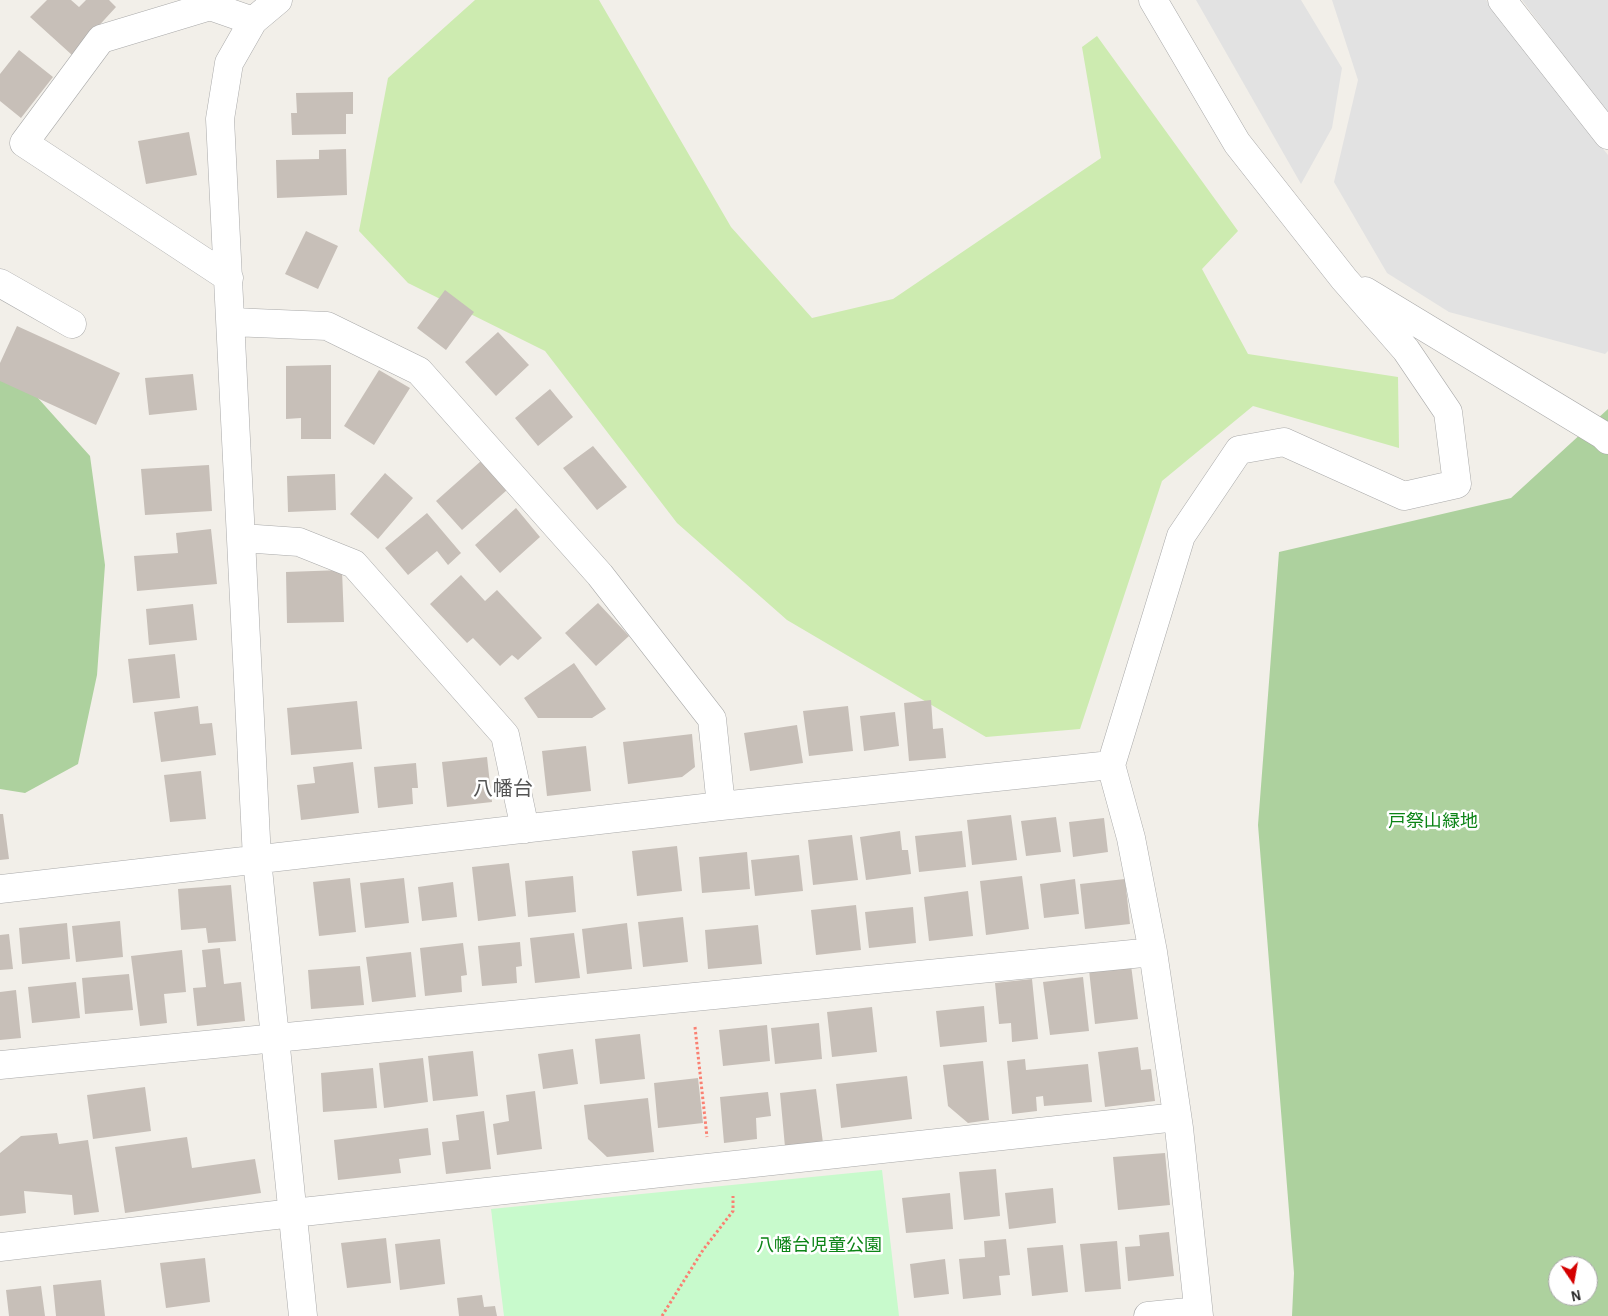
<!DOCTYPE html>
<meta charset="utf-8">
<style>
body{margin:0}
#map{position:relative;width:1608px;height:1316px;overflow:hidden;background:#f2efe9;font-family:"Alegreya Sans",sans-serif}
canvas{display:block}
.north{position:absolute;left:1548px;top:1256px;width:50px;height:50px;box-sizing:border-box;background:#fff;border:1px solid #a7a7a7;border-radius:50%;rotate:168deg;font-size:14px;font-weight:700;line-height:20px;text-align:center;color:#222}
.north::after{content:'';display:block;margin:auto;width:18px;height:22px;background:#d40000;clip-path:polygon(50% 0,100% 100%,50% 72%,0 100%)}
</style>
<div id="map">
<canvas width="1608" height="1316"></canvas>
<div class="north">N</div>
</div>
<script>
const g = document.querySelector('canvas').getContext('2d');
g.lineJoin = 'round';
function fill(path, color) { g.fillStyle = color; g.fill(path, 'evenodd'); }
function strokePath(path, color, width, dash) { g.strokeStyle = color; g.lineWidth = width; g.lineCap = dash ? 'butt' : 'round'; g.setLineDash(dash || []); g.stroke(path); }
function write(font, color, halo, rows, align = 'center') {
  g.font = font + ' "Alegreya Sans","Noto Sans JP",sans-serif'; g.lineWidth = 5; g.setLineDash([]); g.textBaseline = 'middle'; g.strokeStyle = halo; g.fillStyle = color; for (const [text, x, y, turn = 0] of rows) {
    g.save(); g.translate(x, y); g.rotate((+turn || 0) * Math.PI / 180); g.textAlign = isNaN(turn) ? turn : align; if (halo) g.strokeText(text, 0, 0); g.fillText(text, 0, 0); g.restore();
  }
}
fill(new Path2D(`
 M475,0H599L731,227L812,318L893,299L1101,158L1082,47L1097,36L1238,231L1202,269L1248,354L1398,377L1399,448L1253,406L1162,481L1080,729L986,737L787,620L677,523L545,351L408,283L359,231L388,78Z`), '#cdebb0');
fill(new Path2D(`
 M0,369L28,387L90,456L105,565L97,675L78,764L25,793L0,789Z
 M1608,409V1316H1292L1294,1273L1258,825L1279,552L1511,498ZM1558,1266H1588V1296H1558Z`), '#add19e');
fill(new Path2D(`
 M882,1170L899,1316H504L491,1209Z`), '#c8facc');
fill(new Path2D(`
 M1196,0H1301L1342,68L1332,128L1301,184Z
 M1332,0H1486L1608,155V351L1605,354L1449,312L1387,273L1334,182L1358,80Z
 M1522,0H1608V116Z`), '#e2e2e2');
fill(new Path2D(`
 M47,0H71L79,7L86,0H109L116,7L72,55L30,17Z
 M19,50L53,77L21,118L0,101V74Z
 M353,92V114H346V134L292,135L291,113H297L296,93Z
 M189,132L197,175L146,184L138,141Z
 M346,149L347,195L277,198L276,160L319,159V150Z
 M306,231L338,246L318,289L285,274Z
 M445,290L474,312L446,350L417,328Z
 M17,326L120,373L96,425L0,381V363Z
 M498,332L529,365L496,396L465,362Z
 M331,365V439H301V418L286,419V366Z
 M379,370L410,388L374,445L344,426Z
 M193,374L197,410L149,415L145,378Z
 M550,389L573,417L538,446L515,418Z
 M593,446L627,487L597,510L563,468Z
 M481,461L507,490L462,530L436,501Z
 M209,465L212,511L145,515L141,469Z
 M385,473L413,498L378,539L350,514Z
 M335,474L336,510L288,512L287,476Z
 M516,508L540,537L500,573L475,545Z
 M427,513L461,553L448,565L437,551L408,575L385,548Z
 M211,529L217,584L137,591L134,556L178,553L176,533Z
 M342,570L344,622L287,623L286,572Z
 M461,575L485,601L497,590L542,638L518,660L512,655L500,666L473,638L467,643L430,604Z
 M598,603L629,636L596,666L565,633Z
 M193,604L197,640L149,645L146,609Z
 M175,654L180,698L133,703L128,659Z
 M574,663L606,709L592,718H538L524,698Z
 M931,700L933,729L943,728L946,758L909,761L904,703Z
 M357,701L362,749L291,755L287,708Z
 M198,706L200,724L212,723L216,755L161,762L154,712Z
 M848,706L853,751L809,756L803,711Z
 M895,712L899,746L864,751L860,716Z
 M797,725L803,763L750,771L744,733Z
 M692,734L695,767L682,777L628,784L623,742Z
 M586,746L591,791L547,796L542,751Z
 M487,757L492,802L447,807L442,762Z
 M353,762L359,813L301,820L297,785L315,783L313,767Z
 M416,763L418,788H412L413,804L378,808L374,767Z
 M201,771L206,819L170,822L164,775Z
 M0,814H3L9,859L0,860Z
 M1011,815L1017,860L972,865L967,820Z
 M1056,817L1061,852L1026,856L1021,821Z
 M1104,818L1108,852L1073,857L1069,822Z
 M900,831L902,850H908L911,874L866,880L860,837Z
 M962,831L966,867L919,872L915,836Z
 M852,835L858,880L813,885L808,840Z
 M677,846L682,891L637,896L632,851Z
 M747,852L750,889L702,893L699,857Z
 M799,855L803,891L755,896L751,860Z
 M509,863L516,916L478,921L472,867Z
 M573,876L576,912L528,917L525,881Z
 M1022,876L1029,929L986,935L980,881Z
 M350,878L356,932L319,936L313,882Z
 M404,878L409,923L365,928L360,883Z
 M1075,879L1079,914L1044,918L1040,884Z
 M1125,879L1130,924L1085,929L1080,884Z
 M453,882L457,917L422,921L418,887Z
 M231,885L236,941L208,943L206,928L181,930L178,889Z
 M968,891L973,936L929,941L924,897Z
 M856,905L861,950L816,955L811,910Z
 M913,907L916,943L869,948L865,912Z
 M683,917L688,962L643,967L638,922Z
 M120,921L123,957L76,962L72,926Z
 M67,923L70,959L22,964L19,928Z
 M627,923L632,969L587,974L582,929Z
 M758,925L762,964L708,969L705,930Z
 M574,933L580,978L535,983L530,938Z
 M9,934L13,969L0,970V935Z
 M520,942L522,966L516,967L517,983L482,986L478,946Z
 M463,943L467,975L461,976L462,992L425,996L420,948Z
 M220,948L224,984L241,982L245,1021L197,1026L193,988L206,987L202,950Z
 M182,950L186,992L164,994L167,1023L140,1026L131,956Z
 M411,952L416,997L372,1002L366,957Z
 M1131,965L1138,1019L1095,1024L1089,970Z
 M360,966L364,1005L311,1009L308,970Z
 M129,974L133,1010L85,1014L82,978Z
 M1083,977L1089,1031L1050,1035L1043,982Z
 M1032,979L1038,1039L1012,1042L1011,1023L999,1024L995,983Z
 M76,982L80,1018L32,1023L28,987Z
 M16,990L21,1038L0,1040V992Z
 M984,1006L987,1042L940,1047L936,1011Z
 M872,1007L877,1052L832,1057L827,1012Z
 M819,1023L822,1059L775,1064L771,1028Z
 M767,1025L770,1061L723,1066L719,1030Z
 M640,1034L645,1079L600,1084L595,1039Z
 M1138,1047L1141,1070L1151,1069L1155,1101L1105,1107L1098,1052Z
 M573,1049L578,1084L543,1089L538,1054Z
 M473,1051L478,1096L433,1101L428,1056Z
 M423,1058L428,1102L384,1108L379,1063Z
 M1025,1059L1026,1070L1088,1064L1092,1102L1044,1106L1043,1096L1036,1097L1037,1111L1012,1114L1007,1061Z
 M983,1061L989,1120L968,1123L948,1106L943,1065Z
 M373,1068L377,1108L323,1112L321,1073Z
 M907,1076L912,1119L841,1128L836,1084Z
 M698,1078L703,1123L658,1128L654,1083Z
 M145,1087L151,1131L93,1139L87,1095Z
 M816,1089L823,1143L785,1147L780,1093Z
 M535,1091L542,1149L497,1155L493,1124L509,1121L506,1095Z
 M768,1092L771,1116L756,1118L757,1139L724,1143L720,1097Z
 M648,1098L654,1152L607,1157L588,1139L584,1105Z
 M484,1111L491,1169L446,1174L442,1142L459,1140L456,1115Z
 M428,1128L431,1155L399,1159L401,1173L338,1180L334,1140Z
 M57,1133L59,1144L88,1140L99,1212L74,1215L72,1195L24,1191L26,1213L0,1216V1153L21,1136Z
 M187,1137L192,1168L255,1159L261,1193L125,1213L115,1147Z
 M1165,1153L1170,1205L1118,1210L1113,1157Z
 M996,1169L1000,1216L964,1220L959,1172Z
 M1053,1188L1056,1223L1009,1229L1005,1193Z
 M950,1193L953,1229L906,1233L902,1198Z
 M1169,1232L1174,1276L1128,1281L1125,1247L1140,1246L1139,1235Z
 M386,1238L391,1283L347,1288L341,1243Z
 M440,1239L445,1284L400,1290L395,1244Z
 M1006,1239L1010,1275L999,1276L1001,1295L963,1299L959,1259L985,1257L984,1241Z
 M1117,1241L1121,1289L1085,1292L1080,1244Z
 M1063,1245L1068,1292L1032,1296L1027,1248Z
 M205,1258L210,1302L166,1308L160,1263Z
 M945,1259L949,1294L914,1298L910,1264Z
 M101,1280L105,1316H56L53,1285Z
 M41,1286L45,1316H9L6,1290Z
 M482,1295L484,1307L495,1306L497,1316H459L457,1298Z`), '#c7bfb8');
const minor = new Path2D(`
 M278,0L253,21L229,63L220,119L257,859L303,1316
 M1153,0L1237,143L1344,279L1406,350L1448,412L1457,484L1404,496L1284,442L1239,450L1181,536L1111,765L1131,838L1153,952L1179,1128L1199,1316
 M1502,0L1608,135
 M229,278L24,143L101,39L210,6L253,21
 M0,283L72,324
 M1365,291L1603,435L1608,440
 M231,322L327,326L419,371L600,575L712,719L721,806
 M242,538L299,542L354,564L505,735L525,829
 M0,889L721,806L1111,765
 M0,1065L1153,952
 M0,1247L293,1213L1177,1117
 M1148,1316L1198,1311`);
strokePath(minor, '#a9a9a9', 29);
strokePath(new Path2D(`
 M695,1027L707,1137
 M662,1316L703,1250L733,1211V1196`), '#fa8072', 3, [2.5, 2.5]);
strokePath(minor, '#fff', 28);
write('18px', '#0c8416', '#fff', [
 ["戸祭山緑地",1433,822],
 ["八幡台児童公園",819,1246]
]);
write('20px', '#555', '#fff', [
 ["八幡台",503,789]
]);
</script>
